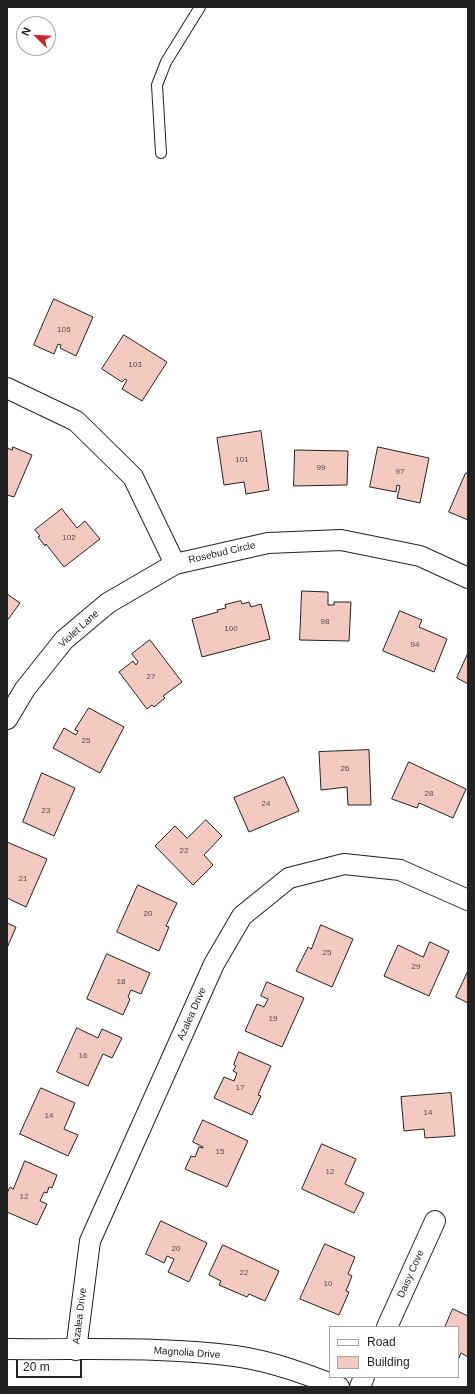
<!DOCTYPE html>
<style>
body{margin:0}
#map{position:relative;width:475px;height:1394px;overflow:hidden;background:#fff;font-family:Arial,sans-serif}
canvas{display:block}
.frame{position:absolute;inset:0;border:8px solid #222;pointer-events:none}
.legend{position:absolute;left:329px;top:1326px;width:130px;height:52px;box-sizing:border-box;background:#fff;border:1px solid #a7a7a7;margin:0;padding:5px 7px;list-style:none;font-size:12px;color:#222}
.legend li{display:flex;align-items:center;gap:8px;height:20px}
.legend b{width:20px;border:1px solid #a7a7a7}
.north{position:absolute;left:16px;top:16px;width:40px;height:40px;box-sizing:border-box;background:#fff;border:1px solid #a7a7a7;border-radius:50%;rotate:294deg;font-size:11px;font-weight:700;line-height:16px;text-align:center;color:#222}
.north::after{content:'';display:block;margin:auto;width:14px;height:18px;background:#c62828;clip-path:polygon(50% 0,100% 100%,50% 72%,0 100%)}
.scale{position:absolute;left:16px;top:1360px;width:66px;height:18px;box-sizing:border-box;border:2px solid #222;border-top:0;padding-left:5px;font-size:12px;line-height:14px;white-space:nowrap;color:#222;-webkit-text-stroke:3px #fff;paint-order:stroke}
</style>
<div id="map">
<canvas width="475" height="1394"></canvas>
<div class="frame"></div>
<ul class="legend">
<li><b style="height:5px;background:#fff"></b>Road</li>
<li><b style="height:11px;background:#f3c9c0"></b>Building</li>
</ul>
<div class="north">N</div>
<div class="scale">20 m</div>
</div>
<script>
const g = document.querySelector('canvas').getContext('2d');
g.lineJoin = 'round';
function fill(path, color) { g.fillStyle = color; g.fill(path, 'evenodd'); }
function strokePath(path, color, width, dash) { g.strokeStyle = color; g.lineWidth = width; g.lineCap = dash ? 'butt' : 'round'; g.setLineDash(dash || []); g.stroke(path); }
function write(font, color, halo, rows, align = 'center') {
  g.font = font + ' Arial,sans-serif'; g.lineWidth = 3; g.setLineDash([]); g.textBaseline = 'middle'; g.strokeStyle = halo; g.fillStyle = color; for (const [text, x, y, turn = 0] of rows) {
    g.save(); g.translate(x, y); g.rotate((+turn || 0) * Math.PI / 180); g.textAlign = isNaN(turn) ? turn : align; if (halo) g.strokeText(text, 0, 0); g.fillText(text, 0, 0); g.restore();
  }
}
const building = new Path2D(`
 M54,299L93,317L76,356L60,348L61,345L58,344L54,354L34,345Z
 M124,335L167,362L142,401L122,389L127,380L125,379L122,382L102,369Z
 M261,431L269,490L246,494L244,482L224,485L217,438Z
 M13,447L32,455L14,497L7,495V448L12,450Z
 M378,447L429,458L420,503L397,498L400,486L397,485L396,492L370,487Z
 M295,450L348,451L347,485L294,486Z
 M466,473L468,474V520L449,512Z
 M62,509L77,528L85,521L100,539L64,567L46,544L45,546L38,537L40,536L35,530Z
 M302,591L328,592V605H334V602H351L349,641L300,640Z
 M7,594L20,603L7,621Z
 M241,601L242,604L249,602L251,607L261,604L270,639L202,657L192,619L218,612L217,610L226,608L225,605Z
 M400,611L422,620L419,627L447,639L434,672L383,651Z
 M150,640L182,682L163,696L165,698L154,707L152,705L147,709L119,672L133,661L136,665L138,662L132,654Z
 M468,653V684L457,678Z
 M89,708L124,727L100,773L53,748L64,728L76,735L78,731L75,730Z
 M369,750L371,805H348L347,787L321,790L319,752Z
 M409,762L466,789L453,818L419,803L417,808L392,799Z
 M42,773L75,788L54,836L23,822Z
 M284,777L299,811L249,832L234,798Z
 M206,820L222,836L204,855L213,865L193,885L155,846L175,826L187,838Z
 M7,842L47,859L26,907L7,898Z
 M138,885L177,903L166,926L169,927L159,951L117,932Z
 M7,923L16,927L7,948Z
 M321,925L353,939L332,987L296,971L308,947L311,949Z
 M430,942L449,951L429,996L384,976L398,945L423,957Z
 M107,954L150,973L141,994L131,990L128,997L130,999L123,1015L87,999Z
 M468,971V1003L456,997Z
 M267,982L304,998L282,1047L245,1031L257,1004L264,1007L268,999L261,996Z
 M77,1028L98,1038L102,1029L122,1038L112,1058L103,1054L88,1086L57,1072Z
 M239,1052L271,1066L258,1095L261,1096L252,1115L214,1098L224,1077L234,1081L237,1073L233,1071L236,1066L234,1065Z
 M41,1088L75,1103L64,1129L78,1135L68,1156L20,1134Z
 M451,1093L455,1136L425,1138L424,1129L404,1131L401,1097Z
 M203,1120L248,1141L227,1187L185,1169L191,1156L195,1157L199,1147L203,1148V1147L193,1142Z
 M322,1144L356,1159L345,1184L364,1193L354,1213L302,1189Z
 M25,1161L57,1175L52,1188L49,1187L47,1193L44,1192L40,1201L47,1204L37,1225L7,1212V1193L10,1187L13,1189Z
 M161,1221L207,1243L189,1282L168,1272L174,1259L167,1256L164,1263L146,1254Z
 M325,1244L355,1257L348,1274L352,1276L346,1291L349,1292L339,1315L300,1299Z
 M223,1245L279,1271L265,1301L249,1294L247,1297L219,1285L221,1281L209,1275Z
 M453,1309L468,1316V1357L461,1353L458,1360V1327H445Z`);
fill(building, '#f3c9c0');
strokePath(building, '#222', 1);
const lane = new Path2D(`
 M161,153L157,85L166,62L200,7`);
const street = new Path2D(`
 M7,388L76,421L133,477L175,564
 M7,719L25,689L64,640L108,603L175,564L268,543L341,540L420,556L468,578
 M387,1327L435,1221
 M7,1349C83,1350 159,1346 235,1356C271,1361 306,1374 339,1387
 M76,1350L90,1241L214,964L242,916L289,878L344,864L400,870L468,900
 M360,1387L364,1377`);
strokePath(lane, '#222', 12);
strokePath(street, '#222', 22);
strokePath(lane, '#fff', 10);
strokePath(street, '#fff', 20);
write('8px', '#564c4a', null, [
 ["105",64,330],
 ["103",135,365],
 ["101",242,460],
 ["99",321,468],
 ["97",400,472],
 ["102",69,538],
 ["98",325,622],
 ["100",231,629],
 ["94",415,645],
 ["27",151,677],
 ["25",86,741],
 ["26",345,769],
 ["28",429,794],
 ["24",266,804],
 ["23",46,811],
 ["22",184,851],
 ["21",23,879],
 ["20",148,914],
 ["25",327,953],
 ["29",416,967],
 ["18",121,982],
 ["19",273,1019],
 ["16",83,1056],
 ["17",240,1088],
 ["14",428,1113],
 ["14",49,1116],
 ["15",220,1152],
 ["12",330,1172],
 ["12",24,1197],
 ["20",176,1249],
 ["22",244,1273],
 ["10",328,1284]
]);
write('10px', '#222', '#fff', [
 ["Rosebud Circle",222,553,-13],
 ["Violet Lane",79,629,-42],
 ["Azalea Drive",192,1014,-66],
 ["Daisy Cove",411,1274,-66],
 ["Azalea Drive",80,1316,-83],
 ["Magnolia Drive",187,1353,4]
]);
</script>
